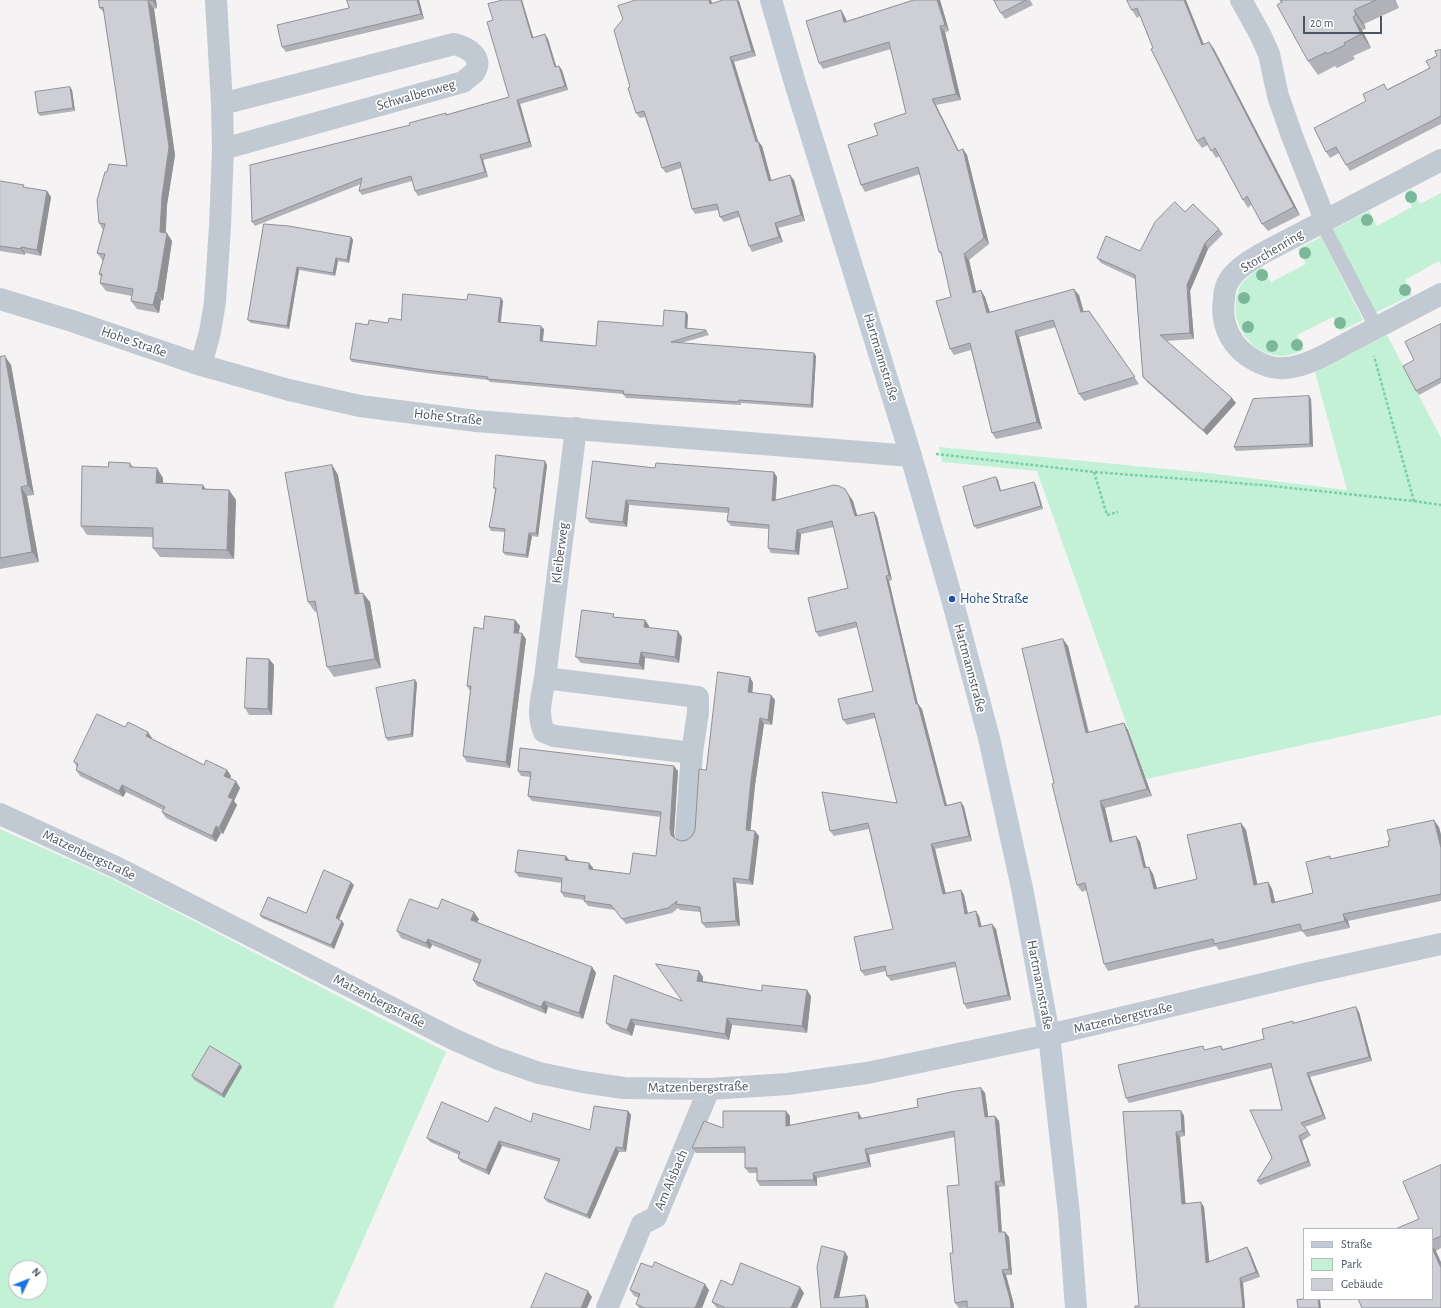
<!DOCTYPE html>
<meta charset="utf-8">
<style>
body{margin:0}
#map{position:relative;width:1441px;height:1308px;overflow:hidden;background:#f5f3f3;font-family:"Alegreya Sans",sans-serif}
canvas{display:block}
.legend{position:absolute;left:1303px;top:1228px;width:130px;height:72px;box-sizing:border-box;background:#fff;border:1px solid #b7bbc0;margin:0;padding:5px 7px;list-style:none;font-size:12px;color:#4a5661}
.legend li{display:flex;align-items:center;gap:8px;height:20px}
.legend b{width:20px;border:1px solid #b7bbc0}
.north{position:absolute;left:8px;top:1260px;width:40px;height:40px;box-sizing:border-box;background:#fff;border:1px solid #b7bbc0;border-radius:50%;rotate:47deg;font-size:11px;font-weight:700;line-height:16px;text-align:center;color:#4a5661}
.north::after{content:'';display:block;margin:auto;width:14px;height:18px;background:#1a73e8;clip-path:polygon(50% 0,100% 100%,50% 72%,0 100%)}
.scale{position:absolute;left:1303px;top:16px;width:79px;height:18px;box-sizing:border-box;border:2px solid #4a5661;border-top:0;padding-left:5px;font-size:12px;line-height:14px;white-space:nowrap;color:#4a5661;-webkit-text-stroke:3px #fff;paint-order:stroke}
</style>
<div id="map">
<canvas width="1441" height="1308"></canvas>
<ul class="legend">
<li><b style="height:5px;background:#c1cbd6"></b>Straße</li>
<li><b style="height:11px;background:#c3f1d5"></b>Park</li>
<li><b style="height:11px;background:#cdcfd5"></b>Gebäude</li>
</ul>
<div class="north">N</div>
<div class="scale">20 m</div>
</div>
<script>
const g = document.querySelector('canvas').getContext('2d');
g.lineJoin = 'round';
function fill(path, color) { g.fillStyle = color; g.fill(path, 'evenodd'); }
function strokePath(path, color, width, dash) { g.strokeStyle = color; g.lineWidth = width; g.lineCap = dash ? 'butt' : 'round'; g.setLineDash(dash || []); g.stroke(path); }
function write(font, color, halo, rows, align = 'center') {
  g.font = font + ' "Alegreya Sans",sans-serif'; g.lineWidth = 3.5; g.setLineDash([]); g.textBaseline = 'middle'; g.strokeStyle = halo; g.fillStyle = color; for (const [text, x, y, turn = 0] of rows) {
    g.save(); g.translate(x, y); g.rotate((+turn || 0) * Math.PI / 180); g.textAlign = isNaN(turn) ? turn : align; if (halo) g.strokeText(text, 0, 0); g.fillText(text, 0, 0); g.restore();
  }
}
fill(new Path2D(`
 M1411,189L1420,204L1441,193V265L1439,261L1405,280L1412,295L1373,314L1330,231L1369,211L1377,226L1412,207L1405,192Z
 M1321,237L1363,320L1341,331L1333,317L1297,335L1304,350C1296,353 1289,356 1280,356C1248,354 1228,320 1238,291C1242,280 1253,272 1262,267L1271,282L1306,264L1298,249Z
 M1387,335L1441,438V715L1146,779L1037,471L942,462L939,447L1208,473L1347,490L1315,372Z
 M0,829L111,878L446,1052L333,1308H0ZM16,1268H40V1292H16Z`), '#c3f1d5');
strokePath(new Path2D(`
 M936,454L1094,472L1262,485L1414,501L1374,356
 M1094,472L1107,515L1118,512
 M1414,501L1441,505`), '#7ad0a6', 2.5, [3, 2]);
strokePath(new Path2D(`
 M1325,220L1326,231L1376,327`), '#c1cad2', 14);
strokePath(new Path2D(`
 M1241,0L1260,34L1269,54L1278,96L1292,136L1325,220
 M222,104L454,44C467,47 485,57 474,73C471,76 466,79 463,82L223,149
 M1441,160L1261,254C1248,262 1234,270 1227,284C1225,289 1224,294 1224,299C1220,325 1232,349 1256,361C1265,366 1275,369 1285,368C1310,366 1333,350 1355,339C1383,324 1412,309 1441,294
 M0,299L72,321L201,365L289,390L360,406L476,421L911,456
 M201,365L210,332L215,302L220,226L223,149L222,104L216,0
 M576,428L545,678C542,697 536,713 544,732L554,736L692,753
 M545,678L698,697V712L692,753L686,834
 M0,814L118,868L453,1039L496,1058L539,1073L583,1082L624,1088L709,1089L788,1084L867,1073L1049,1035L1309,973L1441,944
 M607,1308L642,1224L656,1217L709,1089`), '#c1cad2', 22);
strokePath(new Path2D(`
 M771,0L795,83L911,456L952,599L989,738L1022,888L1049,1035L1069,1214L1076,1308`), '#c1cbd6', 22);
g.fillStyle = '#7bb799';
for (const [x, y] of [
 [1411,197],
 [1367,220],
 [1305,253],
 [1262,275],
 [1405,290],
 [1244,298],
 [1340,323],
 [1248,327],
 [1297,345],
 [1272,346]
]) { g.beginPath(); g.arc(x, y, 6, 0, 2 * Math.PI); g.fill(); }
fill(new Path2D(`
 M99,0H156L157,8L154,9L175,155L167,205L166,233L172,241L163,301L161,300L159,313L137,309L131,301L132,296L106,291L100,283L101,277L99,274L103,261L97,253L103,230L99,223L107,172L127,166L104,13L100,8Z
 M347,0H419L424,19L286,52L282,47L349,8Z
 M503,0H522L533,38L548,39L556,67L562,70L568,90L520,104L532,147L483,160L488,177L418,196L415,191L412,181L362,195L359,191L361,184L255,226L252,222L410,125L509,97L493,20Z
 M711,0L712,3L739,1L756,56L734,62L758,141L762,146L771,180H794L805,221L778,228L783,242L752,252L749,246L739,217L724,222L720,217L718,210L695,214L692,209L681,168L666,173L662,168L645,117L640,118L636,113L630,87L623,19Z
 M914,0H940L949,31L945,32L961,100L936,105L959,151L963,149L967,155L989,244L969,260L976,292L985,297L990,312L1079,295L1084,312L1089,311L1139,384L1084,401L1079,394L1056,327L1019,337L1042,429L996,439L992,433L971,350L954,355L950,349L951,297L942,256L939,252L920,174L865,192L861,185L878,135L906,113L891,49L823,69L819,63L841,10L845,17L847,21Z
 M994,0H1030L1033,5L1005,19L1001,13Z
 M1127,0L1204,44L1209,42L1214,49L1300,215L1268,231L1262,224L1252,204L1248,208L1243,200L1219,156L1216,158L1208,145L1202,148L1197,141L1153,48L1140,16L1137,18L1132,10Z
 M1280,0H1395L1399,8L1364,24L1366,29L1362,30L1371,48L1353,56L1355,59L1337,68L1335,66L1318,75L1308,61Z
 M1441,50V124L1350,171L1346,165L1339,153L1330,158L1326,152L1388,89L1430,68L1437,56Z
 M70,87L72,90L75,111L40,116L38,113Z
 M0,181L26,188L47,191L51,197L41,256L25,253V255L0,251Z
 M1185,212L1219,229L1223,234L1208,249L1190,291L1194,339L1167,341L1236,403L1207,435L1147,382L1143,377L1135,279L1101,263L1097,258L1140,251Z
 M264,224L351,237L353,240L349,263L338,261L335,276L299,270L289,329L251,323L248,320Z
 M501,298L503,301L501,322L544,329L543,341L596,346L663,326L686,312L688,315L687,328L706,330L708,333L709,335L681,343L814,353L816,356L813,408L741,403V405L626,398L623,394L490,382L488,380L426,373L352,362L350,359L368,325L388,323L467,300Z
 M1441,324V383L1419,395L1416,391L1414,360Z
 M0,357L11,365L34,495L27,496L39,562L0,569Z
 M1311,399L1313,447L1236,451L1234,447Z
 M130,463L133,467L163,478V483L206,489L229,490L236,500L234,559L160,557L153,548V537L87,535L81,526L108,467Z
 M332,465L338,475L360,593L370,602L381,668L334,677L327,667L317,611L315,612L308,602Z
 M547,465L538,537L532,536L528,558L505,555L503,552L505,532L491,531L489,527L492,513L495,490L494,488Z
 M655,468L777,477L776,500L845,489L853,501L857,516L874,512L877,517L892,580L889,581L918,704L922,709L947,805L961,802L964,807L972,841L935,849L945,893L961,890L964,895L968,913L979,916L981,927L996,929L1011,1000L967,1009L964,1004L956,967L891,981L887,976L886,971L865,976L861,971L893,929L869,829L834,836L830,831L897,803L875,718L847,725L843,720L873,691L858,627L819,637L816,632L848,588L834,527L801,534L799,555L771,553L768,548L769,529L731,526L727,521L728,513L629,505L627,527L590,523L586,518Z
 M998,480L1001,491L1034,482L1036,485L1043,509L977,529L974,526Z
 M616,617L645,620L649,626V627L682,637L679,663L645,658L644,670L581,663L576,657Z
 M515,620L520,626L518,633L526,639L510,768L467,762L463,756L470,691L467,686L483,629Z
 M1068,646L1089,732L1124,723L1128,730L1152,796L1105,808L1113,842L1136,836L1140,842L1146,868L1153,874L1157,888L1197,879L1241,823L1246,830L1257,885L1268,882L1272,889L1275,902L1313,893L1330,856L1331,859L1389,846L1390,841L1439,827L1441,835V901L1348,921L1350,928L1307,937L1302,931L1219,950L1216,946L1108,971L1104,964L1087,890L1082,892L1077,885L1054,783Z
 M269,659L274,665L272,715H249L245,708Z
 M750,677L753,683L752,693L775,700L772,725L764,724L755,785L750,831L759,836L753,885L736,883L740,926L706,928L702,923L700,912L680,910L678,908L672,913L626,924L615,910L588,906L584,901L585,900L564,897L561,892L562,883L519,877L515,872L566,856L569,861L589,863L593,868V869L630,874L656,856L661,817L532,801L528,796L530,777L521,776L518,771H678L674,833L675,838L676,839L681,841L687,840L692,836L695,830L706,770Z
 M415,680L417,683L413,737L388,741L386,738Z
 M125,727L152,738V739L204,765L227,770L231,776L230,779L240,788L234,801L237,805L223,834L221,833L216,842L166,818L162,812L163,810L126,792L123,797L80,776L76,770L77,767L74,762Z
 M354,885L339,920L342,921L344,924L334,949L262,918L260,915L306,913Z
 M438,909L479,919L477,922L592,967L596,973L583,1019L548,1007L546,1014L477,986L473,980L479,964L432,945L430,949L401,938L397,931Z
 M699,971L703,977V981L762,991L811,996L807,1033L732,1025L729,1040L635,1025L632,1036L611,1029L606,1023L682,1000Z
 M1359,1012L1372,1061L1310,1077L1326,1119L1305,1127L1311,1135L1302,1141L1311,1166L1260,1185L1257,1181L1272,1158L1282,1110L1272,1068L1129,1103L1126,1098L1221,1046L1223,1049L1264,1039L1294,1023Z
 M242,1067L224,1098L194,1080L192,1076Z
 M981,1088L985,1093L988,1116H995L999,1121L1005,1186L999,1187L1002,1232H1005L1009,1237L1012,1275H1006L1014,1305L959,1308L955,1303L953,1253L959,1185L955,1137L869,1155L871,1167L817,1178V1186H760L757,1181V1173H749L745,1168V1153H696L692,1148L723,1128L786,1111L790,1116V1125L858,1112L862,1118L918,1107Z
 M628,1111L631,1115L626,1152H619L590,1219L547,1202L544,1198L559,1162L502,1146L489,1175L461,1162L458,1158L459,1155L430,1142L427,1138L488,1122H531L590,1130Z
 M1181,1111L1184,1116L1185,1136L1180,1137L1185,1203L1204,1207L1209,1262L1247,1247L1250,1252L1260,1277L1243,1283L1245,1308H1135L1139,1306Z
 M1441,1165V1248L1436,1251L1432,1299V1229L1419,1219Z
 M732,1285L804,1293L797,1308H717L716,1307L712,1302Z
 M630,1290H709L702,1308H639L636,1304L639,1298L634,1296Z`), '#b0b2b7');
fill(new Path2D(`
 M152,0H156L157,8Z
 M417,0H419L424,19L421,14Z
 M521,0H522L535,43L532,38Z
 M709,0H711L714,9L710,4Z
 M737,0H738L739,1L756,56L752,51Z
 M937,0H940L949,31L945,25Z
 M1184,0H1186L1207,52L1202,45Z
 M1394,0H1395L1399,8Z
 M148,1L154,9L175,155L167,205L165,240L160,232Z
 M841,10L845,17L849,28L844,22Z
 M1354,10L1364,24L1366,29L1356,15Z
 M1353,17L1362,30L1371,48L1361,34Z
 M940,26L945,32L961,100L956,94Z
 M545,34L548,39L558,72L555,67Z
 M1209,42L1214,49L1300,215L1294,207Z
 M730,57L734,62L758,141L762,146L773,186L769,181Z
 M559,66L562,70L568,90L565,86Z
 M70,87L72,90L75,111L73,108Z
 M932,99L936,105L962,158L958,151Z
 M517,100L520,104L532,147L529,142Z
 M963,149L967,155L989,244L984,238Z
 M480,155L483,160L488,177L485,172Z
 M790,175L794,180L805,221L801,215Z
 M47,191L51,197L41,256L37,250Z
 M775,223L778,228L783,242L779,237Z
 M167,233L172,241L163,301L157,293Z
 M351,237L353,240L349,263L347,260Z
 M1205,243L1208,249L1190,291L1194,339L1190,333L1187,285Z
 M21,247L25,253V255L21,249Z
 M964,254L969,260L978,299L973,293Z
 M336,258L338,261L335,276L333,273Z
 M297,267L299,270L289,329L287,326Z
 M1074,289L1079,295L1085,318L1081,312Z
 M981,290L985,297L992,319L987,313Z
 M156,292L161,300L159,313L153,305Z
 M501,298L503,301L500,325L498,322Z
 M686,312L688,315L687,331L685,328Z
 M541,326L544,329L542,344L540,341Z
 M1015,331L1019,337L1042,429L1037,422Z
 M814,353L816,356L813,408L811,405Z
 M5,356L11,365L34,495L28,485Z
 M1309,396L1311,399L1313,447L1310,444Z
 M1232,398L1236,403L1207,435L1203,430Z
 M545,461L547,465L538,537L536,533Z
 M332,465L338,475L361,604L355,594Z
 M157,468L163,478V492L156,483Z
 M774,472L777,477L775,506L772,501Z
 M996,477L998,480L1002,495L1000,491Z
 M1034,482L1036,485L1043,509L1041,506Z
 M203,485L209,494L202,489Z
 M21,487L27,496L39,562L32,552Z
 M845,489L853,501L859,521L855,516Z
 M229,490L236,500L234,559L227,550Z
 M626,500L629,505L627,527L623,522Z
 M874,512L877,517L892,580L889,575Z
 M797,530L801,534L799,555L795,551Z
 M529,533L532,536L528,558L526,555Z
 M886,576L889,581L919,709L916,704Z
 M363,593L370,602L381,668L375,659Z
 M515,620L520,626L518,639L514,633Z
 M645,620L649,626L648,633L644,627Z
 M678,631L682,637L679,663L675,657Z
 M522,633L526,639L510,768L506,762Z
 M1063,639L1068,646L1090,740L1086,733Z
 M641,652L645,658L644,670L639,664Z
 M269,659L274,665L272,715L268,709Z
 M750,677L753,683L752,697L748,692Z
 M415,680L417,683L413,737L411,734Z
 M771,695L775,700L772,725L768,720Z
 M918,704L922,709L948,810L945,806Z
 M760,718L764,724L755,785L750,835L746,830L751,780Z
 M1124,723L1128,730L1152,796L1147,789Z
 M148,732L152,738L150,743L146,736Z
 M674,766L678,771L674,833L675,840L671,835L670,828Z
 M227,770L231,776L229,782L224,776Z
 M236,781L240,788L234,801L237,805L223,834L219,828L228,797Z
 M122,785L126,792L123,797L119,791Z
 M1100,801L1105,808L1114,849L1110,842Z
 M961,802L964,807L972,841L969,836Z
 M1434,820L1439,827L1441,835V848Z
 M1241,823L1246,830L1259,892L1254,885Z
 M216,826L221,833L216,842L212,836Z
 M755,831L759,836L753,885L749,880Z
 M1136,836L1140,842L1148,875L1144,868Z
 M931,844L935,849L947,898L943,894Z
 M566,856L570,861L565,860Z
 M589,863L593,868L592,874L589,869Z
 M1149,867L1153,874L1159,896L1154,889Z
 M733,878L736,883L740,926L736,921Z
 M351,882L354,885L338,921L336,918Z
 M1268,882L1272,889L1277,910L1272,903Z
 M961,890L964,895L969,919L965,914Z
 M976,911L979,916L983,932L979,927Z
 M474,912L479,919L475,926L471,920Z
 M1343,914L1348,921L1350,928L1345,921Z
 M342,921L344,924L334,949L331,945Z
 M992,924L996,929L1011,1000L1008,995Z
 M428,939L432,945L430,949L426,943Z
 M592,967L596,973L583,1019L579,1013Z
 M699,971L703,977L702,987L697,981Z
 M807,990L811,996L807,1033L802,1026Z
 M544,1001L548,1007L546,1014L541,1007Z
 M1356,1007L1359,1012L1372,1061L1369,1057Z
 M727,1018L732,1025L729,1040L725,1034Z
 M631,1019L635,1025L632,1036L627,1030Z
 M240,1064L242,1067L224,1098L222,1094Z
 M1307,1073L1310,1077L1326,1119L1323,1115Z
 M981,1088L985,1093L989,1122L985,1117Z
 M628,1111L631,1115L626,1152L623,1148Z
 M786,1111L790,1116V1131L786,1126Z
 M1181,1111L1184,1116L1185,1136L1182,1131Z
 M858,1112L861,1117L863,1124L859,1119Z
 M995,1116L999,1121L1005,1186L1001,1181Z
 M1176,1132L1180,1137L1186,1208L1182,1204Z
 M1299,1136L1302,1141L1311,1166L1308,1161Z
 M499,1141L502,1146L489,1175L486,1170Z
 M616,1147L619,1152L590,1219L587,1215Z
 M865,1149L869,1155L871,1167L868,1162Z
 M813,1173L817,1178V1186L814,1180Z
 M995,1182L999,1187L1002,1237L999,1232Z
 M1201,1202L1204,1207L1210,1268L1206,1263Z
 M1005,1232L1009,1237L1012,1275L1009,1269Z
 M1432,1245L1436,1251L1441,1262V1268L1432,1248Z
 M1247,1247L1250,1252L1260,1277L1256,1272Z
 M845,1252L848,1257L838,1303L834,1298Z
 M1002,1270L1006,1275L1014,1305V1308H1011Z
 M1240,1278L1243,1283L1245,1308H1243Z
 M705,1284L709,1290L702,1308H695Z
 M800,1287L804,1293L797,1308H791Z
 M588,1291L592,1297L587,1308H581Z
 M865,1295L868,1300L869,1308H866Z
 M1318,1299H1319L1320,1300L1321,1308H1319Z`), '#909195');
const building = new Path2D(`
 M99,0H152L148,1L169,147L162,197L160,232L167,233L157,293L156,292L153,305L131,301L133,289L100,283L102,274H99L105,254L97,253L105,224L99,223L97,200L105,172H107L109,164L127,166L103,7L100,8Z
 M347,0H417L421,14L282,47L277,25L349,8Z
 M503,0H521L532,38L545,34L555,67L559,66L565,86L517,100L529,142L480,155L485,172L415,191L411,176L359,191L362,178L252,222L250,165L410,125L409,123L446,113V115L509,97L487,22L493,20L488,4Z
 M636,0H709L710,4L723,0H737L752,51L730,57L756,142L758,141L769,181L790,175L801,215L775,223L779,237L749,246L738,211L720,217L717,204L692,209L680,162L662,168L644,111L636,113L628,88L630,87L614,30L623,19L618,6Z
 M914,0H937L945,25L940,26L956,94L932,99L958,151L963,149L984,238L964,254L973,293L981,290L987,313L1074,289L1081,312L1089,311L1135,377L1079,394L1053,320L1015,331L1037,422L992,433L970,343L950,349L936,301L951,297L941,252H939L918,167L861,185L848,145L878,135L874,124L906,113L889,42L819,63L806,21L841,10L844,22Z
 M994,0H1026L1001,13Z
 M1127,0H1184L1202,45L1209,42L1294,207L1262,224L1247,196L1243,200L1215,148L1211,151L1204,137L1197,141L1151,49L1153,48L1137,8L1132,10Z
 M1280,0H1376L1354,10L1356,15L1353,17L1361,34L1344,43L1345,45L1327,54L1326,52L1308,61L1277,5L1282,2Z
 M1441,50V116L1346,165L1336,147L1326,152L1314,128L1366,101L1363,94L1374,89L1384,84L1387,90L1430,68L1426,61L1437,56L1435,51Z
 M70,87L73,108L38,113L35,92Z
 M0,181L24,185L23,187L47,191L37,250L21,247V249L0,246Z
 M1175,202L1185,212L1193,204L1219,229L1205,243L1187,285L1190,333L1160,335L1232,398L1203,430L1143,377L1135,275L1097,258L1106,236L1140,251L1155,222Z
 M264,224L289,226L351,237L347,260L336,258L333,273L297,267L287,326L248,320Z
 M403,294L467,300L468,294L501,298L498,322L541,326L540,341L596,346L598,321L663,326L664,310L686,312L685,328L706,330V331L671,342L814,353L811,405L739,400L738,402L623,394L624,391L487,379L488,377L424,370L350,359L356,323L368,325L369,320L388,323L389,318L401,320Z
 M1441,324V378L1416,391L1403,366L1414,360L1405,342Z
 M5,356L28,485L21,487L32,552L0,558V357Z
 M1309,396L1310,444L1234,447L1253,399Z
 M496,455L545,461L536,533H529L526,555L503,552L505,529L489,527L492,513L496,488H494Z
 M593,461L655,468L656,463L774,472L772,501L834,485L839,486L845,489L849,496L855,516L874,512L889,575L886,576L916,704H918L945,806L961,802L969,836L931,844L943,894L961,890L965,914L976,911L979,927L992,924L1008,995L964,1004L955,962L887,976L885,966L861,971L854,937L893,929L868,823L830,831L822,792L897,803L874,713L843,720L838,699L873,691L856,622L816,632L808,598L848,588L832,521L797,530L795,551L768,548L769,525L727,521L729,508L626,500L623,522L586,518Z
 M109,462L130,463V467L157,468L156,483L203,485L202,489L229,490L227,550L153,548V528L81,526L82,466L108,467Z
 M332,465L355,594L363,593L375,659L327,667L315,601L308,602L285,473Z
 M996,477L1000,491L1034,482L1041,506L974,526L963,487Z
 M582,610L614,614L613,617L645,620L644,627L678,631L675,657L641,652L639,664L576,657Z
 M485,616L515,620L514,633H522L506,762L463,756L471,686H467L474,627L483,629Z
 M1063,639L1086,733L1124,723L1147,789L1100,801L1110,842L1136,836L1144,868L1149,867L1154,889L1197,879L1187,835L1241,823L1254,885L1268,882L1272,903L1313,893L1306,862L1330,856V859L1389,846L1388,841H1390L1387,830L1434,820L1441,848V894L1343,914L1345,921L1302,931L1300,924L1214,944L1213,939L1104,964L1085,883L1077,885L1052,784L1054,783L1022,649Z
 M247,658L269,659L268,709L245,708Z
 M718,672L750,677L748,692L771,695L768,720L760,718L751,780L746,830L755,831L749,880L733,878L736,921L702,923L700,907L676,904L677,901L668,908L622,919L611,905L584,901L585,896L561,892L562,878L515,872L518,850L566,856L565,860L589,863V869L630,874L633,853L656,856L661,812L528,796L531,772L518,771L520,748L674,766L670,828L671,835L676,839L681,841L687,840L692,836L695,830L699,769L706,770Z
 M415,680L411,734L386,738L376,688Z
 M97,714L125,727L128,722L148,732L146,736L204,765L206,760L227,770L224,776L236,781L228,797L233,799L219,828L216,826L212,836L162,812L165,807L122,785L119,791L76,770L78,764L74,762Z
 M324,870L351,882L336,918L342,921L331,945L260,915L268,897L306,913Z
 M410,899L438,909L442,899L474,912L471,920L592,967L579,1013L544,1001L541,1007L473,980L481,960L428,939L426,943L397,931Z
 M656,964L699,971L697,981L762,991V985L807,990L802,1026L727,1018L725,1034L631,1019L627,1030L606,1023L614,975L682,1001Z
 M1356,1007L1369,1057L1307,1073L1323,1115L1301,1123L1308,1131L1299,1136L1308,1161L1257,1181L1272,1158L1250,1110H1282L1271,1063L1126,1098L1118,1065L1203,1046L1204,1050L1221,1046L1222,1050L1264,1039L1262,1029L1293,1021V1023Z
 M210,1046L240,1064L222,1094L192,1076Z
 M981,1088L985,1117L995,1116L1001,1181L995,1182L999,1232H1005L1009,1269L1002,1270L1010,1299L1011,1308H967V1301L955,1303L950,1253H953L947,1186L959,1185L954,1131L865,1149L868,1162L813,1173L814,1180L757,1181V1168H745V1147L692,1148L704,1121L723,1128V1111H786V1126L858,1112L859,1119L918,1107L917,1099L956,1091Z
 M442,1102L488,1122L495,1107L531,1122L533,1113L590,1130L594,1106L628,1111L623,1148L616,1147L587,1215L544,1198L560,1159L499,1141L486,1170L458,1158L460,1152L427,1138Z
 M1181,1111L1182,1131L1176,1132L1182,1204L1201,1202L1206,1263L1247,1247L1256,1272L1240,1278L1243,1308H1135V1306H1139L1123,1112Z
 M1441,1165V1236L1432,1240V1229H1395L1419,1219L1403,1182Z
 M822,1246L845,1252L834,1298L865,1295L866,1308H821L817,1267Z
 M1432,1248L1441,1268V1308H1362L1358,1299H1432Z
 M655,1262L705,1284L695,1308H645L636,1304L640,1294L630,1290L641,1263L652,1267Z
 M741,1263L800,1287L791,1308H726L712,1302L721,1280L732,1285Z
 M546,1273L588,1291L581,1308H531Z
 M1304,1299H1318L1319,1308H1298L1297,1300Z`);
fill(building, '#cdcfd5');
strokePath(building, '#909195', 1);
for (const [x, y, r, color] of [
 [952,599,4,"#1a4fb4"]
]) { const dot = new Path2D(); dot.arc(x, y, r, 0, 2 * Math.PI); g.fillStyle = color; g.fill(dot); strokePath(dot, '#fff', 1.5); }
write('14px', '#4a5661', '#fff', [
 ["Schwalbenweg",416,95,-16],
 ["Storchenring",1272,251,-31],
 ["Hohe Straße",134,342,19],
 ["Hartmannstraße",881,357,73],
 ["Hohe Straße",448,417,6],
 ["Kleiberweg",560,553,-83],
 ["Hartmannstraße",970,668,75],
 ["Matzenbergstraße",89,855,25],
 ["Hartmannstraße",1040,985,79],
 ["Matzenbergstraße",379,1001,27],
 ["Matzenbergstraße",1123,1018,-13],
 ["Matzenbergstraße",698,1087,-1],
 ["Am Alsbach",671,1180,-67]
]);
write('14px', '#164399', '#fff', [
 ["Hohe Straße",960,599]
], 'left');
</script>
